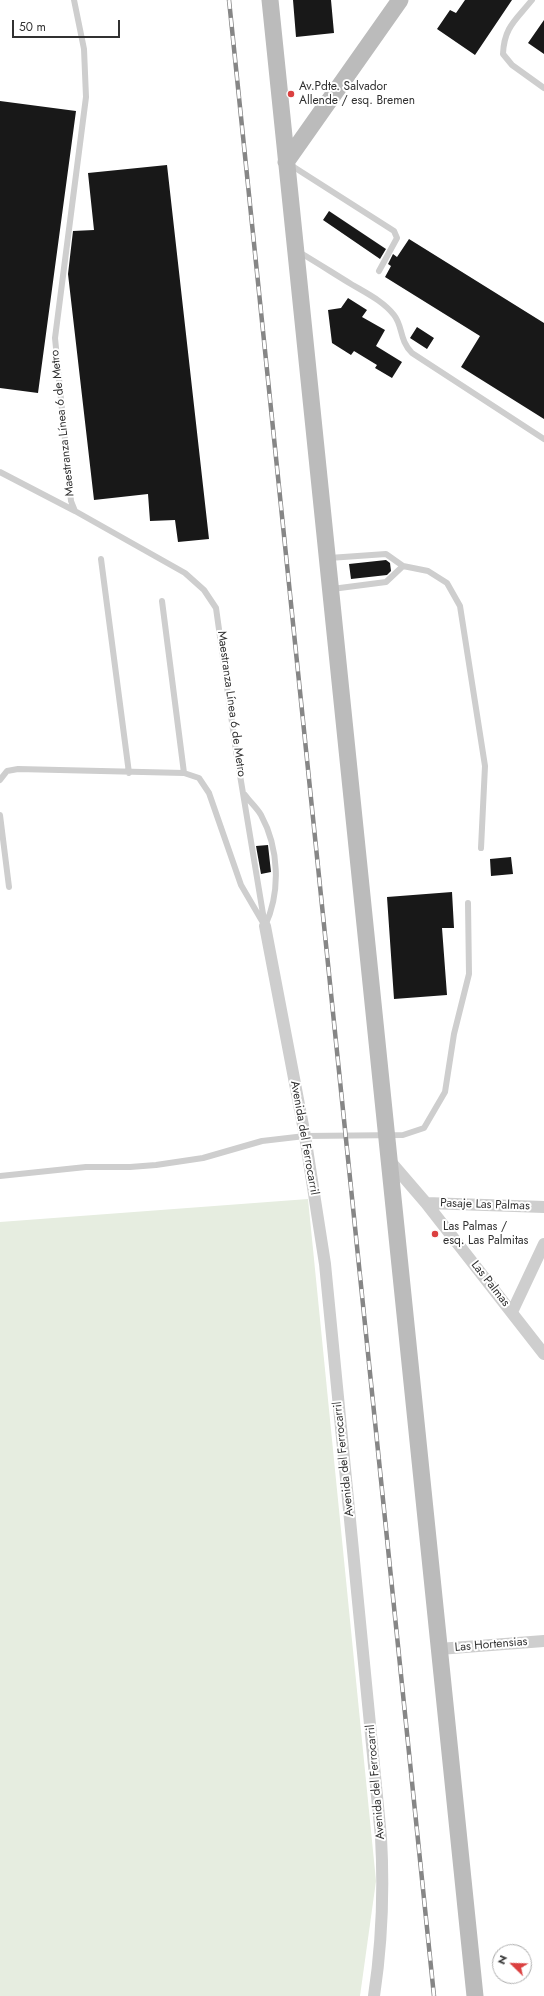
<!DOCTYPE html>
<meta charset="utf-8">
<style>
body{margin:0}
#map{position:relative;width:544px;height:1996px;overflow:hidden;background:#fff;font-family:Jost,sans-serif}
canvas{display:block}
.north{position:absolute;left:492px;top:1944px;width:40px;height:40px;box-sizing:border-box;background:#fff;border:1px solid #adadad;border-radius:50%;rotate:293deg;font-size:11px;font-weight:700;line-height:16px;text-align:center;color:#313131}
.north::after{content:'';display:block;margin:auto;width:14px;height:18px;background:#db4040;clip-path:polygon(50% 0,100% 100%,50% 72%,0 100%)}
.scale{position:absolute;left:12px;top:20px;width:108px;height:18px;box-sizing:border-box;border:2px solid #313131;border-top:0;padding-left:5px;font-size:12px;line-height:14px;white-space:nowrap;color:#313131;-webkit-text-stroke:3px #fff;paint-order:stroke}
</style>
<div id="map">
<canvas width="544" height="1996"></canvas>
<div class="north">N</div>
<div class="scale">50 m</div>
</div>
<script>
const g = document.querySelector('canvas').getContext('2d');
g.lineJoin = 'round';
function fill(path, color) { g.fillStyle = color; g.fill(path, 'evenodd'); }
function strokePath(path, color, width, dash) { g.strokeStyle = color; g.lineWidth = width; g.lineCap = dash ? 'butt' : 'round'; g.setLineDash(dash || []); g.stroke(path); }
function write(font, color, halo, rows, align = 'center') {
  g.font = font + ' Jost,sans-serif'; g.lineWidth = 4; g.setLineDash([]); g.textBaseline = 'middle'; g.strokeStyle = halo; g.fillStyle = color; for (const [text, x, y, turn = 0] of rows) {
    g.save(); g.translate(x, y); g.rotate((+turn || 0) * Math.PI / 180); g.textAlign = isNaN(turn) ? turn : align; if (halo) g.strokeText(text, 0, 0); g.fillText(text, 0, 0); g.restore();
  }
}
fill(new Path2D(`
 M308,1199L376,1881L360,1996H0V1222Z`), '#e6ede0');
fill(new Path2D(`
 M293,0H331L334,33L296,37Z
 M465,0H512L475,55L437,29L450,10L456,13Z
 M544,20V54L528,43Z
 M0,101L76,111L38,393L0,388Z
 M167,165L209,539L178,542L175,520L150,521L148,494L94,500L68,274L73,231L94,230L88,173Z
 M329,211L386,249L380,259L323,220Z
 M409,239L544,323V419L461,367L480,336L385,277L391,266L388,264L393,254L397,257Z
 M348,298L367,310L362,317L385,330L376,346L402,362L392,378L375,368L377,365L354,351L351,355L332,343L328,310L341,308Z
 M417,327L434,338L427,349L410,338Z
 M386,560L390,563L391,571L387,575L351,579L349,564Z
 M268,845L271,872L261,874L256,846Z
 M511,857L513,874L491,876L490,859Z
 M452,892L454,928H442L447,995L394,999L387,897Z`), '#181818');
strokePath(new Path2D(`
 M74,0L84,49L86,97L55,338L71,501L75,511L185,573L204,590L216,608L236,751L265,926
 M532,0C516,20 504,27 503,54L512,65L544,88
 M289,164L394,231L397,238L379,271
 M299,252C316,262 333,273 351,284C366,293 383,301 394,315C403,326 399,340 412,353L544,439
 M0,472L75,511
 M329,558L386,554L403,566L386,582L332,589
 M101,559L129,773
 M403,566L428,571L447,583L460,606L485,766L481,848
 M162,601L184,773
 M0,780L7,771L18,769L184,773L199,778L209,793L241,885L262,921
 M245,795C250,802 257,808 261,815C279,848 281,892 265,926
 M0,815L9,887
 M0,1176L86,1167H130L156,1165L203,1158L262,1141L305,1136L403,1135L424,1128L445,1092L454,1034L469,974L468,903`), '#cecece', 6);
strokePath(new Path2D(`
 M265,926L305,1136L325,1264L381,1837C384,1891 382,1943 374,1996
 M389,1160L426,1203L544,1354
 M426,1203L544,1207
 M512,1312L544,1244
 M439,1649L544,1641`), '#cecece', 12);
strokePath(new Path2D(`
 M270,0L475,1996
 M286,162L400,0`), '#bbb', 17);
const rail = new Path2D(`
 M229,0L434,1996`);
strokePath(rail, '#868686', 4.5);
strokePath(rail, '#fff', 3, [9]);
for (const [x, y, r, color] of [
 [291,94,4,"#db4040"],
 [435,1234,4,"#db4040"]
]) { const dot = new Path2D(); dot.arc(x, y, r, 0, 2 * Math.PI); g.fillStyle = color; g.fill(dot); strokePath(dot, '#fff', 1.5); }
write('12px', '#313131', '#fff', [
 ["Av.Pdte. Salvador",299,87],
 ["Allende / esq. Bremen",299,101],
 ["Las Palmas /",443,1227],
 ["esq. Las Palmitas",443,1241]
], 'left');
write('12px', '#313131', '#fff', [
 ["Maestranza Línea 6 de Metro",63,423,-96],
 ["Maestranza Línea 6 de Metro",231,704,82],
 ["Avenida del Ferrocarril",304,1138,80],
 ["Pasaje Las Palmas",485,1205,2],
 ["Las Palmas",490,1284,52],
 ["Avenida del Ferrocarril",344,1459,-96],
 ["Las Hortensias",491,1645,-5],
 ["Avenida del Ferrocarril",376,1782,-95]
]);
</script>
